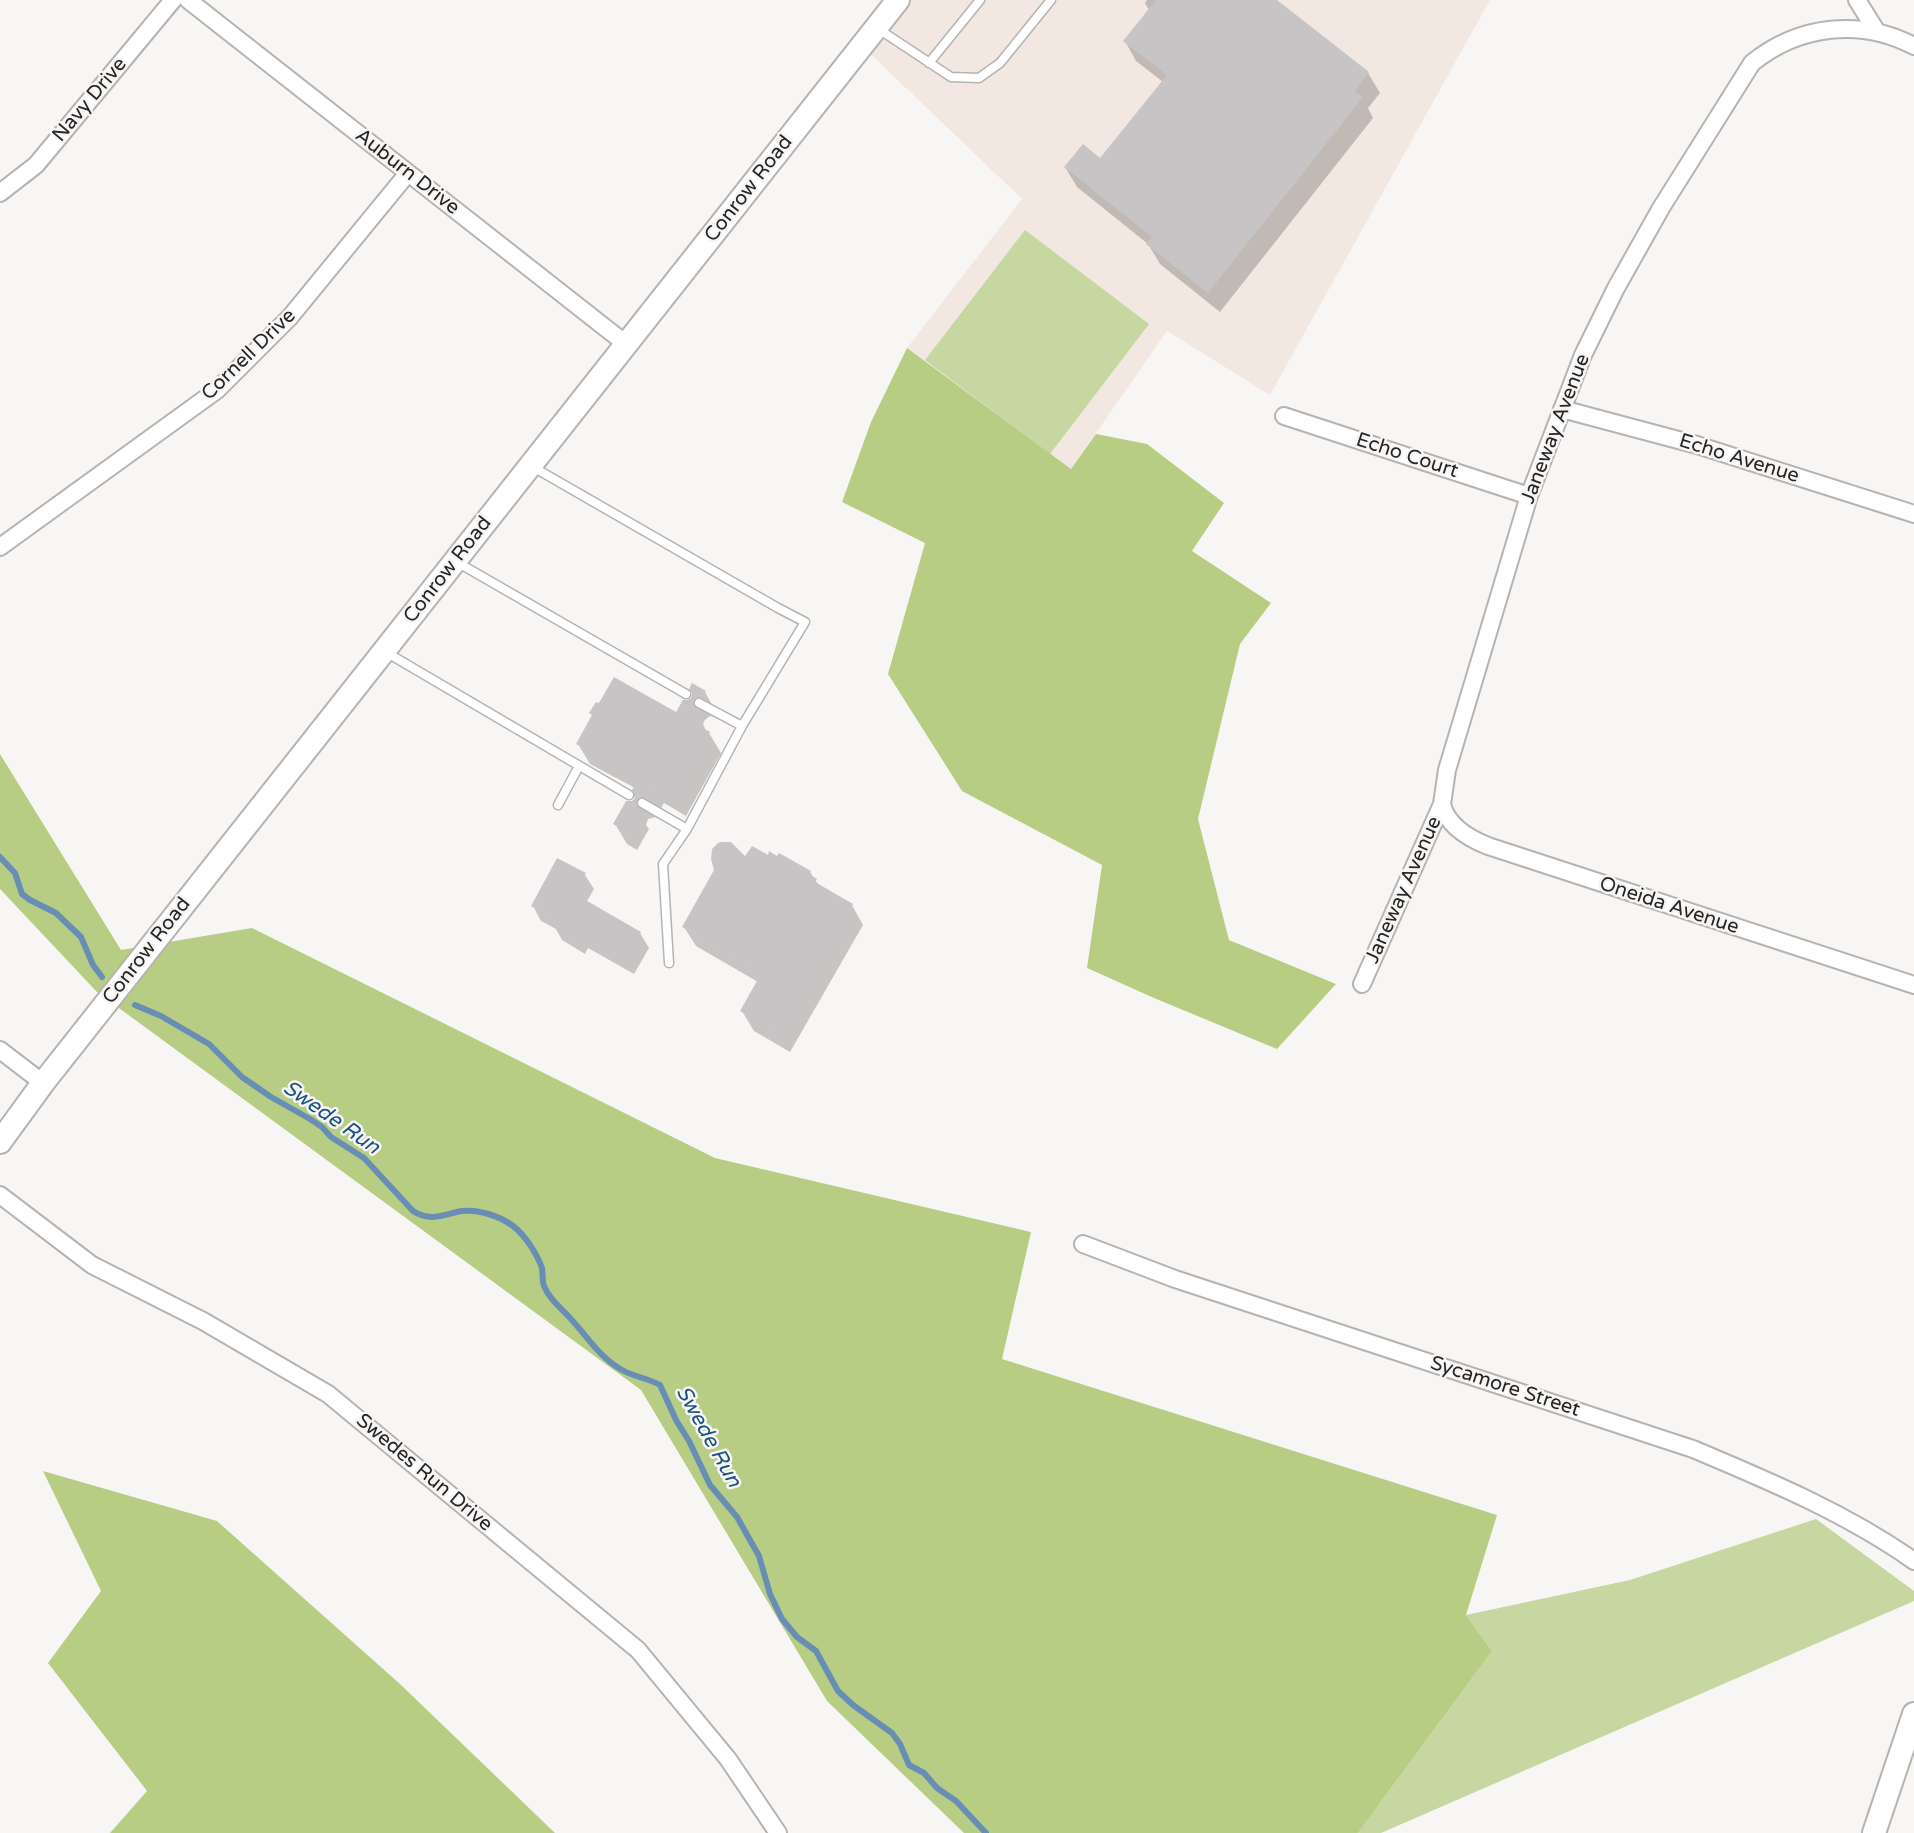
<!DOCTYPE html>
<style>
body{margin:0}
canvas{display:block;background:#f8f6f4}
</style>
<canvas width="1914" height="1833"></canvas>
<script>
const g = document.querySelector('canvas').getContext('2d');
g.lineJoin = 'round';
function fill(path, color) { g.fillStyle = color; g.fill(path, 'evenodd'); }
function strokePath(path, color, width, dash) { g.strokeStyle = color; g.lineWidth = width; g.lineCap = dash ? 'butt' : 'round'; g.setLineDash(dash || []); g.stroke(path); }
function write(font, color, halo, rows, align = 'center') {
  g.font = font + ' "Varela Round",sans-serif'; g.lineWidth = 5; g.setLineDash([]); g.textBaseline = 'middle'; g.strokeStyle = halo; g.fillStyle = color; for (const [text, x, y, turn = 0] of rows) {
    g.save(); g.translate(x, y); g.rotate((+turn || 0) * Math.PI / 180); g.textAlign = isNaN(turn) ? turn : align; if (halo) g.strokeText(text, 0, 0); g.fillText(text, 0, 0); g.restore();
  }
}
fill(new Path2D(`
 M899,0H1490L1270,395L1167,331L1071,469L907,348L1022,199L862,46Z`), '#f2e8e1');
fill(new Path2D(`
 M1025,230L1149,324L1050,454L925,360Z
 M1816,1519L1914,1591V1601L1381,1833H1358L1492,1651L1466,1615L1630,1580Z`), '#c6d7a2');
fill(new Path2D(`
 M907,348L1071,469L1096,434L1147,444L1224,503L1192,551L1271,603L1240,644L1198,819L1229,940L1336,984L1277,1049L1154,998L1087,968L1102,865L962,791L888,674L925,543L842,502L871,422Z
 M0,754L121,950L252,928L715,1158L1031,1232L1002,1359L1497,1515L1466,1615L1492,1651L1358,1833H964L827,1701L641,1390L97,992L0,889Z
 M43,1471L217,1521L400,1684L555,1833H110L147,1791L48,1663L101,1591Z`), '#b7cd84');
fill(new Path2D(`
 M1147,0H1275L1368,73L1380,93L1368,108L1373,118L1220,312L1160,264L1148,244L1077,187L1065,167L1101,160L1163,82L1136,61L1125,41L1149,10L1145,3Z
 M705,692L716,712L714,717L710,716L705,720L703,724L706,731L709,733L721,753L686,816L664,803L656,817L648,819L646,825L649,829L637,850L627,844L615,824L636,798L635,788L590,764L578,744L593,717L591,713L677,714L687,702Z
 M769,857L810,872L820,887L852,905L863,925L790,1052L754,1031L742,1011L758,982L696,946L684,927L746,859Z
 M558,860L585,875L594,889L586,903L640,933L649,948L634,974L588,948L585,954L562,940L556,929L541,921L533,906Z`), '#0003');
strokePath(new Path2D(`
 M0,857L15,873L22,894L30,900L56,913L81,937L93,965L102,977
 M135,1005L161,1016L209,1044L242,1077L271,1097L310,1119L322,1127L331,1137L364,1158L413,1211C430,1222 443,1215 461,1211C478,1209 500,1216 513,1226C525,1235 537,1254 542,1268C543,1274 542,1281 544,1286C549,1299 561,1308 570,1318C587,1336 599,1357 622,1370C634,1377 648,1378 660,1385L676,1420L689,1441L710,1485L737,1517L759,1556L770,1594L782,1619L797,1637L816,1651L838,1691L853,1705L892,1733L900,1744L909,1765L924,1773L937,1788L956,1801L986,1833`), '#698eb6', 6);
fill(new Path2D(`
 M1156,0H1277L1369,72L1355,91L1363,97L1208,293L1146,244L1152,237L1064,167L1083,144L1100,158L1167,75L1123,41Z
 M614,677L676,712L683,700H687L691,698L692,693L689,689L692,683L706,691L702,697H698L694,700L693,704L696,709L689,720L710,732L674,797L653,784L645,797L637,799L636,804L638,808L625,831L613,824L626,801H632L635,798L632,790L639,778L576,744L592,715L589,713L596,702L599,703Z
 M722,842H731L745,856L752,846L768,855L769,851L777,856L779,853L811,871L809,874L817,879L815,882L853,904L779,1033L740,1011L762,972L682,927L714,870L711,859L712,849L718,843Z
 M557,858L586,873L575,894L641,932L626,960L580,934L577,940L552,925L555,920L531,906Z`), '#c7c4c6');
const lane = new Path2D(`
 M877,28L951,77L979,78L1000,63L1051,0
 M929,63L980,0
 M533,467L778,608L805,622L742,726
 M455,561L686,694
 M384,651L629,795
 M642,803L687,829L742,726L699,703
 M558,805L579,766
 M669,963L663,864L687,829`);
const street = new Path2D(`
 M188,0L626,344
 M1857,0L1877,32
 M0,193L36,165L173,0
 M1562,409L1697,445L1914,514
 M1284,416L1529,496
 M0,547L217,390L290,317L408,173
 M1442,804C1447,826 1468,838 1488,846L1914,985
 M1362,984L1442,804L1447,770L1529,496L1583,355L1616,288L1661,208L1752,63C1799,25 1861,18 1914,46
 M0,1050L43,1083
 M0,1195L92,1265L203,1321L328,1394L638,1650L728,1759L778,1833
 M1083,1244L1175,1279L1693,1449C1769,1481 1846,1513 1914,1561`);
const secondary = new Path2D(`
 M0,1142L43,1083L898,0
 M1874,1833L1914,1714`);
strokePath(lane, '#b6b3b1', 11);
strokePath(street, '#b6b3b1', 20);
strokePath(secondary, '#b6b3b1', 26);
strokePath(lane, '#fff', 8);
strokePath(street, '#fff', 16);
strokePath(secondary, '#fff', 22);
write('20px', '#262525', '#f8f6f4', [
 ["Navy Drive",90,100,-50],
 ["Auburn Drive",407,172,38],
 ["Conrow Road",749,189,-52],
 ["Cornell Drive",249,355,-44],
 ["Janeway Avenue",1556,429,-69],
 ["Echo Court",1407,456,18],
 ["Echo Avenue",1739,459,17],
 ["Conrow Road",448,570,-52],
 ["Janeway Avenue",1404,890,-66],
 ["Oneida Avenue",1669,906,18],
 ["Conrow Road",147,951,-52],
 ["Sycamore Street",1505,1387,18],
 ["Swedes Run Drive",424,1473,40]
]);
write('italic 21px', '#195184', '#f8f6f4', [
 ["Swede Run",331,1118,35],
 ["Swede Run",708,1437,61]
]);
</script>
